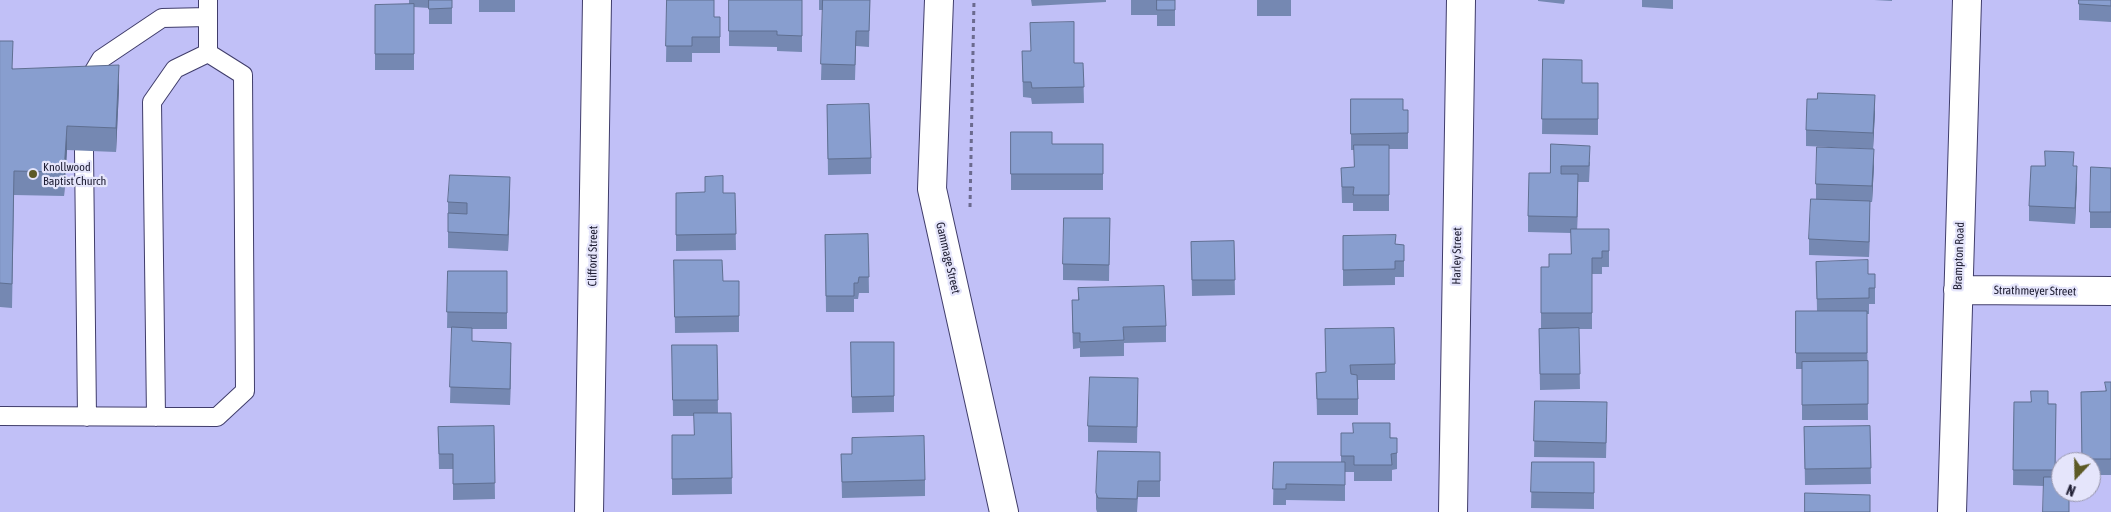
<!DOCTYPE html>
<style>
body{margin:0}
#map{position:relative;width:2111px;height:512px;overflow:hidden;background:#c1c0f7;font-family:"Asap Condensed",sans-serif}
canvas{display:block}
.north{position:absolute;left:2051px;top:452px;width:50px;height:50px;box-sizing:border-box;background:#e5e5fb;border:1px solid #9796ac;border-radius:50%;rotate:201deg;font-size:14px;font-weight:700;line-height:20px;text-align:center;color:#212035}
.north::after{content:'';display:block;margin:auto;width:18px;height:22px;background:#5d5a26;clip-path:polygon(50% 0,100% 100%,50% 72%,0 100%)}
</style>
<div id="map">
<canvas width="2111" height="512"></canvas>
<div class="north">N</div>
</div>
<script>
const g = document.querySelector('canvas').getContext('2d');
g.lineJoin = 'round';
function strokePath(path, color, width, dash) { g.strokeStyle = color; g.lineWidth = width; g.lineCap = dash ? 'butt' : 'round'; g.setLineDash(dash || []); g.stroke(path); }
function fill(path, color) { g.fillStyle = color; g.fill(path, 'evenodd'); }
function write(font, color, halo, rows, align = 'center') {
  g.font = font + ' "Asap Condensed",sans-serif'; g.lineWidth = 4.5; g.setLineDash([]); g.textBaseline = 'middle'; g.strokeStyle = halo; g.fillStyle = color; for (const [text, x, y, turn = 0] of rows) {
    g.save(); g.translate(x, y); g.rotate((+turn || 0) * Math.PI / 180); g.textAlign = isNaN(turn) ? turn : align; if (halo) g.strokeText(text, 0, 0); g.fillText(text, 0, 0); g.restore();
  }
}
const service = new Path2D(`
 M85,86L101,59L162,18L208,17
 M84,151L87,417
 M0,416L217,417L245,391L243,75L208,53V0
 M156,417L152,102L175,69L208,53`);
const minor = new Path2D(`
 M939,0L932,189L1004,512
 M1958,290L2111,291
 M589,512L597,0
 M1453,512L1461,0
 M1952,512L1967,0`);
strokePath(service, '#403d6b', 20);
strokePath(minor, '#403d6b', 30);
strokePath(new Path2D(`
 M970,207L974,0`), '#6b6a8e', 3, [4, 4]);
strokePath(service, '#fff', 18);
strokePath(minor, '#fff', 28);
fill(new Path2D(`
 M409,0H452V24H429V8L414,7V70H375V5L409,4Z
 M479,0H515V12H479Z
 M667,0L714,17H720V53H692V62H666Z
 M729,0H802V52L777,51V47L729,46Z
 M819,0H870L869,47L856,46L855,80H821L823,10H819Z
 M1031,0H1106V2L1032,6Z
 M1131,0H1175V26H1157V15H1131Z
 M1257,0H1291V16H1257Z
 M1538,0H1565L1564,4L1538,1Z
 M1642,0H1673V9L1642,7Z
 M1874,0H1892V1Z
 M2079,0H2111V22L2079,20Z
 M0,41L13,69L119,89L116,152L67,150L64,196L14,195L12,308L0,307Z
 M1022,51L1074,63H1083L1084,103L1032,104L1031,98L1023,97Z
 M1543,59L1582,83H1598V135L1542,134Z
 M1351,99L1403,110H1408V149H1389V211H1353V203H1342L1341,168L1354,167V150H1351Z
 M1817,99L1875,111L1873,149L1806,146V130Z
 M827,105L871,158V174L828,175Z
 M1011,132L1052,144H1103V190H1011Z
 M1551,144L1590,162L1589,182H1578L1577,229H1609V267H1602V274H1592V329H1579L1580,389L1540,390L1539,329H1541V267H1549L1571,254V233L1528,232V216L1550,173Z
 M1874,165L1872,202H1870L1869,257L1809,255V239L1816,199V184Z
 M2074,166L2077,182L2075,224L2029,221V206Z
 M2111,168V228H2090V212Z
 M510,193L508,251L448,248V202Z
 M676,193H735L736,250L676,251Z
 M1110,218L1109,281L1063,280V264Z
 M868,234L869,293H859L858,299H854V312H826L825,235Z
 M1343,236L1396,244L1404,245V277H1395V285L1343,286Z
 M1234,241L1235,295L1192,296L1191,242Z
 M674,260L723,281H739V332L675,333Z
 M1816,262L1868,274L1875,288V304H1869V314H1867L1868,420H1802V369H1796V311H1817Z
 M448,271H507V329H472V341L511,359L510,405L450,403L452,328H447Z
 M1078,288L1166,326V342L1124,343V356L1080,357V348L1073,349L1072,316V300H1078Z
 M1325,329L1395,364V380H1358V415H1317L1316,373L1326,372Z
 M851,342H894V412L852,413Z
 M672,345H717L718,413H731L732,494L672,495V435H694V416H673Z
 M2111,382V475H2091V462H2082L2081,392L2105,391Z
 M1138,394L1137,443L1088,442V426Z
 M1535,401L1607,418L1606,458L1534,457Z
 M2014,402L2056,404L2055,477L2044,486L2013,485Z
 M494,426L495,499L453,500V469H439L438,427Z
 M1870,426L1871,484L1805,485L1804,427Z
 M1341,433L1397,438V469L1392,470V481H1354V472H1345V501L1286,500V505H1273L1274,462H1341Z
 M1160,452V497H1138L1137,512H1097L1096,509V493Z
 M841,454L925,480V496L842,498Z
 M1532,462H1594V509L1531,508Z`), '#7588b2');
fill(new Path2D(`
 M119,65V89L116,152V128Z
 M1875,95V111L1873,149V133Z
 M67,126V150L64,196V172Z
 M1874,149V165L1872,202V186Z
 M2077,166V182L2075,224V208Z
 M1578,174V190L1577,233V217Z
 M510,177V193L508,251V235Z
 M1870,201V217L1869,257V242Z
 M511,343V359L510,405V389Z`), '#5f6f91');
const building = new Path2D(`
 M429,0H452V8L429,9Z
 M667,0H714V17H720V37H692V46H666Z
 M729,0H802V36L777,35V31H729Z
 M823,0H870L869,31H856L855,65L821,64Z
 M1157,0H1175V10H1157Z
 M2079,0H2111V6L2079,4Z
 M414,4V54H375V5Z
 M1074,22V63H1083L1084,87L1032,88L1031,82H1023L1022,51H1031L1030,23Z
 M0,41H13L12,69L119,65L116,128L67,126L64,172L14,171L12,284L0,283Z
 M1543,59L1582,60V83H1598V119H1542Z
 M1818,93L1875,95L1873,133L1806,130L1807,99H1817Z
 M1351,99H1403V110H1408V133L1351,134Z
 M869,104L871,158L828,159L827,105Z
 M1011,132H1052V144H1103V174H1011Z
 M1551,144L1590,146L1589,166H1561V174H1578L1577,217L1528,216L1529,173H1550Z
 M1354,145H1389V195H1353L1354,187H1342L1341,168L1354,167Z
 M1817,147L1874,149L1872,186L1816,184Z
 M2045,151L2074,152L2073,166H2077L2075,208L2029,206L2031,166H2045Z
 M2091,167L2111,168V212H2090Z
 M450,175L510,177L508,235L448,232V213L467,214V203L448,202Z
 M723,176V193H735L736,234L676,235V193L705,192V177Z
 M1811,199L1870,201L1869,242L1809,239Z
 M1064,218H1110L1109,265L1063,264Z
 M1571,229H1609V251H1602V258H1592V313H1541V267H1549V254H1571Z
 M868,234L869,277H859L858,283H854V296H826L825,235Z
 M1396,235L1395,244L1404,245V261H1395V269L1343,270V236Z
 M1234,241L1235,280H1192L1191,242Z
 M674,260H722L723,281H739V316L675,317Z
 M1868,260V274H1875V288H1869V298L1817,299L1816,262Z
 M448,271H507V313L447,312Z
 M1164,286L1166,326L1123,327L1124,340L1080,342V333H1073L1072,300H1079L1078,288Z
 M1796,311H1867V353H1796Z
 M452,327L472,328V341L511,343L510,389L450,387Z
 M1394,328L1395,364L1350,365L1351,374L1357,375L1358,399H1317L1316,373L1326,372L1325,329Z
 M1579,328L1580,374H1540L1539,329Z
 M851,342H894V396L852,397Z
 M672,345H717L718,400H673Z
 M1868,361V404L1802,405V362Z
 M1090,377L1138,378L1137,427L1088,426Z
 M2105,382H2111V459H2082L2081,392L2106,391Z
 M2031,391H2048V404H2056L2055,470H2013L2014,402H2031Z
 M1535,401L1607,402L1606,443L1534,441Z
 M694,413H731L732,478L672,479V435H694Z
 M1353,423H1390V438H1397V453L1391,454L1392,465H1354V456H1341V433H1353Z
 M494,426L495,483L453,484V454H439L438,427Z
 M1870,426L1871,468L1805,469L1804,427Z
 M924,436L925,480L842,482L841,454H852V438Z
 M1098,451L1160,452V481H1138L1137,499L1098,498L1096,493Z
 M1274,462H1345V485L1286,484V489H1273Z
 M1532,462H1594V493L1531,492Z
 M2044,477H2061V492H2069V512H2043Z
 M1805,493L1870,495V512H1805Z`);
fill(building, '#889ecf');
strokePath(building, '#5f6f91', 1);
for (const [x, y, r, color] of [
 [33,174,5,"#5d5a26"]
]) { const dot = new Path2D(); dot.arc(x, y, r, 0, 2 * Math.PI); g.fillStyle = color; g.fill(dot); strokePath(dot, '#e5e5fb', 2); }
write('12px', '#212035', '#e5e5fb', [
 ["Knollwood",43,167],
 ["Baptist Church",43,181]
], 'left');
write('12px', '#212035', '#e5e5fb', [
 ["Clifford Street",593,256,-89],
 ["Harley Street",1457,256,-89],
 ["Brampton Road",1959,256,-88],
 ["Gammage Street",948,258,77],
 ["Strathmeyer Street",2035,291,1]
]);
</script>
